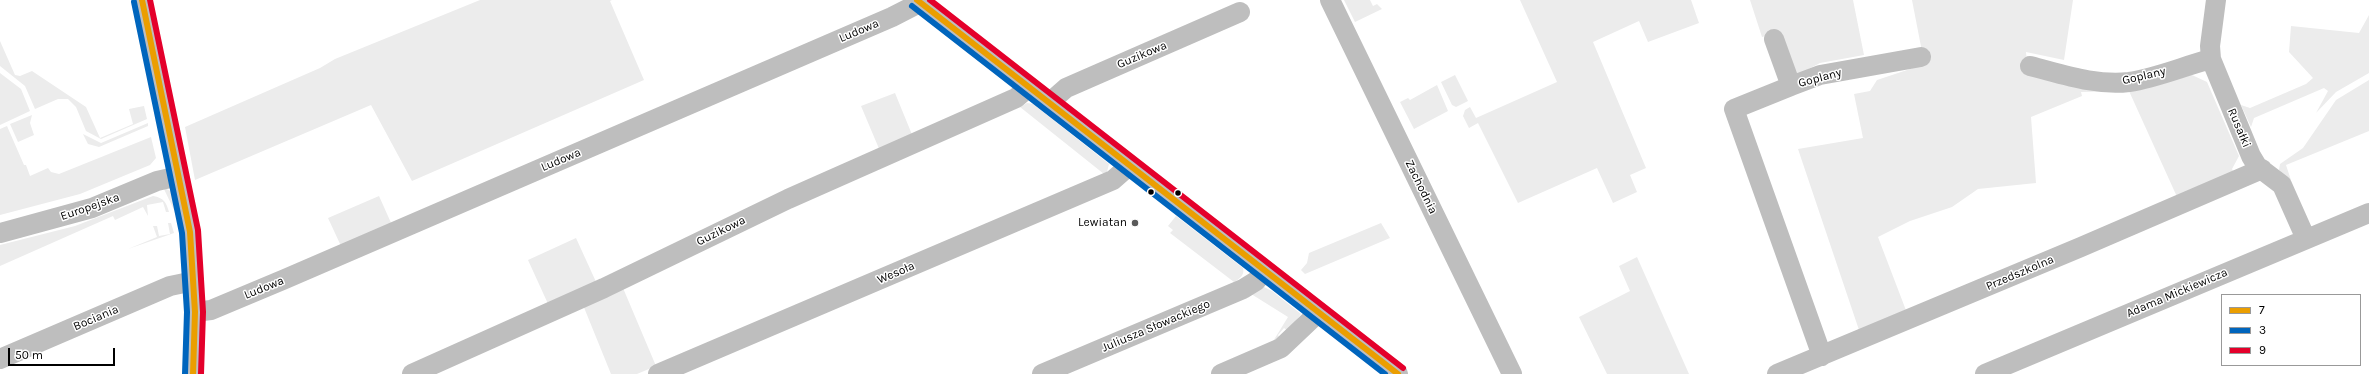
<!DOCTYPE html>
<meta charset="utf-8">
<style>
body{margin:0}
#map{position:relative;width:2369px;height:374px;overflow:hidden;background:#fff;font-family:Karla,sans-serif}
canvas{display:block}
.legend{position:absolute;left:2221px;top:294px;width:140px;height:72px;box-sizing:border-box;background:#fff;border:1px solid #999;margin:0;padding:5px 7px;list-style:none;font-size:12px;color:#000}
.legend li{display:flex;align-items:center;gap:8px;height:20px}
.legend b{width:20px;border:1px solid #999}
.scale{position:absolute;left:8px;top:348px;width:107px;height:18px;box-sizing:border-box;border:2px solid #000;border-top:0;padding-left:5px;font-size:12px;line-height:14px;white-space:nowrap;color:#000;-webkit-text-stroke:3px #fff;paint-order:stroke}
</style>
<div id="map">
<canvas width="2369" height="374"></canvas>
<ul class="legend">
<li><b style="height:5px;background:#eb9e00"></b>7</li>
<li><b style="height:5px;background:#0065bd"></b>3</li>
<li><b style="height:5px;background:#e4002b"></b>9</li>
</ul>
<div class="scale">50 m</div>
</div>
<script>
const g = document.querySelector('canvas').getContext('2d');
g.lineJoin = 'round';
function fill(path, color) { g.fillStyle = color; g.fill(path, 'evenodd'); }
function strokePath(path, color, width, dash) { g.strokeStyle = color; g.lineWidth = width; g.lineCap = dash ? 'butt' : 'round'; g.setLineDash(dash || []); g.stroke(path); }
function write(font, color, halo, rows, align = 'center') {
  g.font = font + ' Karla,sans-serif'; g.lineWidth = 3; g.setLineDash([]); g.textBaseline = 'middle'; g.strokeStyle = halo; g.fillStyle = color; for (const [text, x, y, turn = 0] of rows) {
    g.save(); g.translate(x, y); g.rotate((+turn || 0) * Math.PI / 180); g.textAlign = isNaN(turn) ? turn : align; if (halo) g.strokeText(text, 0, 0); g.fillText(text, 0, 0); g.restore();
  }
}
fill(new Path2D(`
 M480,0H612L610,1L644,80L412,181L371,105L195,180L185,127L320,68L335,59Z
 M1344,0H1370L1373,6L1377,4L1382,9L1355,22Z
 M1520,0H1691L1699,23L1648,42L1639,21L1593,42L1646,168L1630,175L1637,192L1613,203L1597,168L1518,203L1478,123L1469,128L1463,116L1465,110L1470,107L1476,118L1557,82Z
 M1750,0H1853L1864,55L1820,63L1797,75L1776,33L1762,37Z
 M1912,0H2073L2064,60L2026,52L2028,72L2192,75L2207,82L2239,156L2232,169L2234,173L2178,199L2129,91L2081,92L2082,96L2031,117L2036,183L1978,189L1952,207L1910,221L1878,237L1907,313L1860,333L1798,149L1863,138L1854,94L1870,91L1877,80L1910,69L1924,62Z
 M2369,15V73L2336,92L2316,113L2328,91L2324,88L2254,118L2251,127L2241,105L2250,108L2306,84L2313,78L2289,52L2291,26L2359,33Z
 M0,41L15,75L20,76L32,71L86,107L100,138L133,124L129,109L144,106L147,119L101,139L86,131L76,107L68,99H58L35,109L25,86L0,66Z
 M0,73L21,89L30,111L0,125Z
 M1455,75L1468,101L1456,107L1452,105L1441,82Z
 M2369,80V131L2286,165L2291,180L2287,181L2279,170L2280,164L2303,148L2336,100Z
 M1437,85L1448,111L1414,129L1400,102L1408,98L1410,100Z
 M895,93L913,137L880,151L861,106Z
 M1027,103L1033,104L1109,164L1107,172L1104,174L1020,107Z
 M32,115L30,123L34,135L18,142L10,124Z
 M148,123V126L99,147L88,144L83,134L101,143Z
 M7,126L24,165H26L30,176L48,168L51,172L59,174L151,137L156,158L150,165L80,194L0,215V129Z
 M163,187L174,193L176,208L174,210Z
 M153,196C164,198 166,202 169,212H166L163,202L147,205L148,216L143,207L115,220L113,216L0,266V245L75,226Z
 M379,196L392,225L341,246L328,218Z
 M1176,216L1243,268C1245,274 1240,279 1234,282L1170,233L1173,230L1168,226Z
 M168,223H171L174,233L128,249L157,237L153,226H157L159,236L170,234Z
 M1381,223L1390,238L1305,274L1301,270L1307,263L1309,253Z
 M576,238L597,284L549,306L528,260Z
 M1637,257L1689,374H1607L1579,317L1630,291L1619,266Z
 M1262,286L1272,291L1301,314L1288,331L1284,328L1278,335L1280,339L1272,343L1288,317L1248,292Z
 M623,288L656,366L637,374H611L583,305Z`), '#ececec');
strokePath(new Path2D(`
 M142,0L190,232L195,312L193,374
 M917,0L1398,374
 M1330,0L1512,374
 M2216,0L2210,46L2211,59L2251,156L2257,166L2282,185L2306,239
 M1774,39L1791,86L1820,75L1921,57
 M2030,66C2062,74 2096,86 2129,82C2156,78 2184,66 2211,59
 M1791,86L1734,109L1822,356
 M1049,103L1066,88L1240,12
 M0,233L92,208L157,181L179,176
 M195,312L211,310L285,279L892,17L925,0
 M0,359L170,286L194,281
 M412,374L604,288L788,199L1016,98L1029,87
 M658,374L1113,180L1129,166
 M1042,374L1243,289L1256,281L1265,270
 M1221,374L1281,348L1319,312
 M1777,374L2081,247L2262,169
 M1985,374L2369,213`), '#bebebe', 20);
strokePath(new Path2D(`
 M142,0L190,232L195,312L193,374
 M917,0L1398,374`), '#eb9e00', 6);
strokePath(new Path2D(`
 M134,2L182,233L187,312L185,374
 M912,6L1385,374`), '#0065bd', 6);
strokePath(new Path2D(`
 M150,0L198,230L203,312L201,374
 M930,0L1403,368`), '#e4002b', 6);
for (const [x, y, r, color] of [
 [1151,192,3.5,"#000"],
 [1178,193,3.5,"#000"],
 [1135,223,4,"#595959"]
]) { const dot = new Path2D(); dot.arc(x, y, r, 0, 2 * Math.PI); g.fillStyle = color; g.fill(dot); strokePath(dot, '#fff', 1.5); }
write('12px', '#000', '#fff', [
 ["Ludowa",859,31,-23],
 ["Guzikowa",1142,55,-23],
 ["Goplany",2144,76,-13],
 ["Goplany",1820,78,-15],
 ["Rusałki",2239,128,67],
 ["Ludowa",561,160,-23],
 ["Zachodnia",1421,187,64],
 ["Europejska",90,207,-19],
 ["Guzikowa",721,231,-26],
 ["Wesoła",896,273,-23],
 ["Przedszkolna",2020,273,-23],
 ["Ludowa",264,288,-22],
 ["Adama Mickiewicza",2177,293,-23],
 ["Bociania",96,318,-23],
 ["Juliusza Słowackiego",1156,326,-23]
]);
write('12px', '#000', '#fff', [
 ["Lewiatan",1127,223]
], 'right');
</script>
